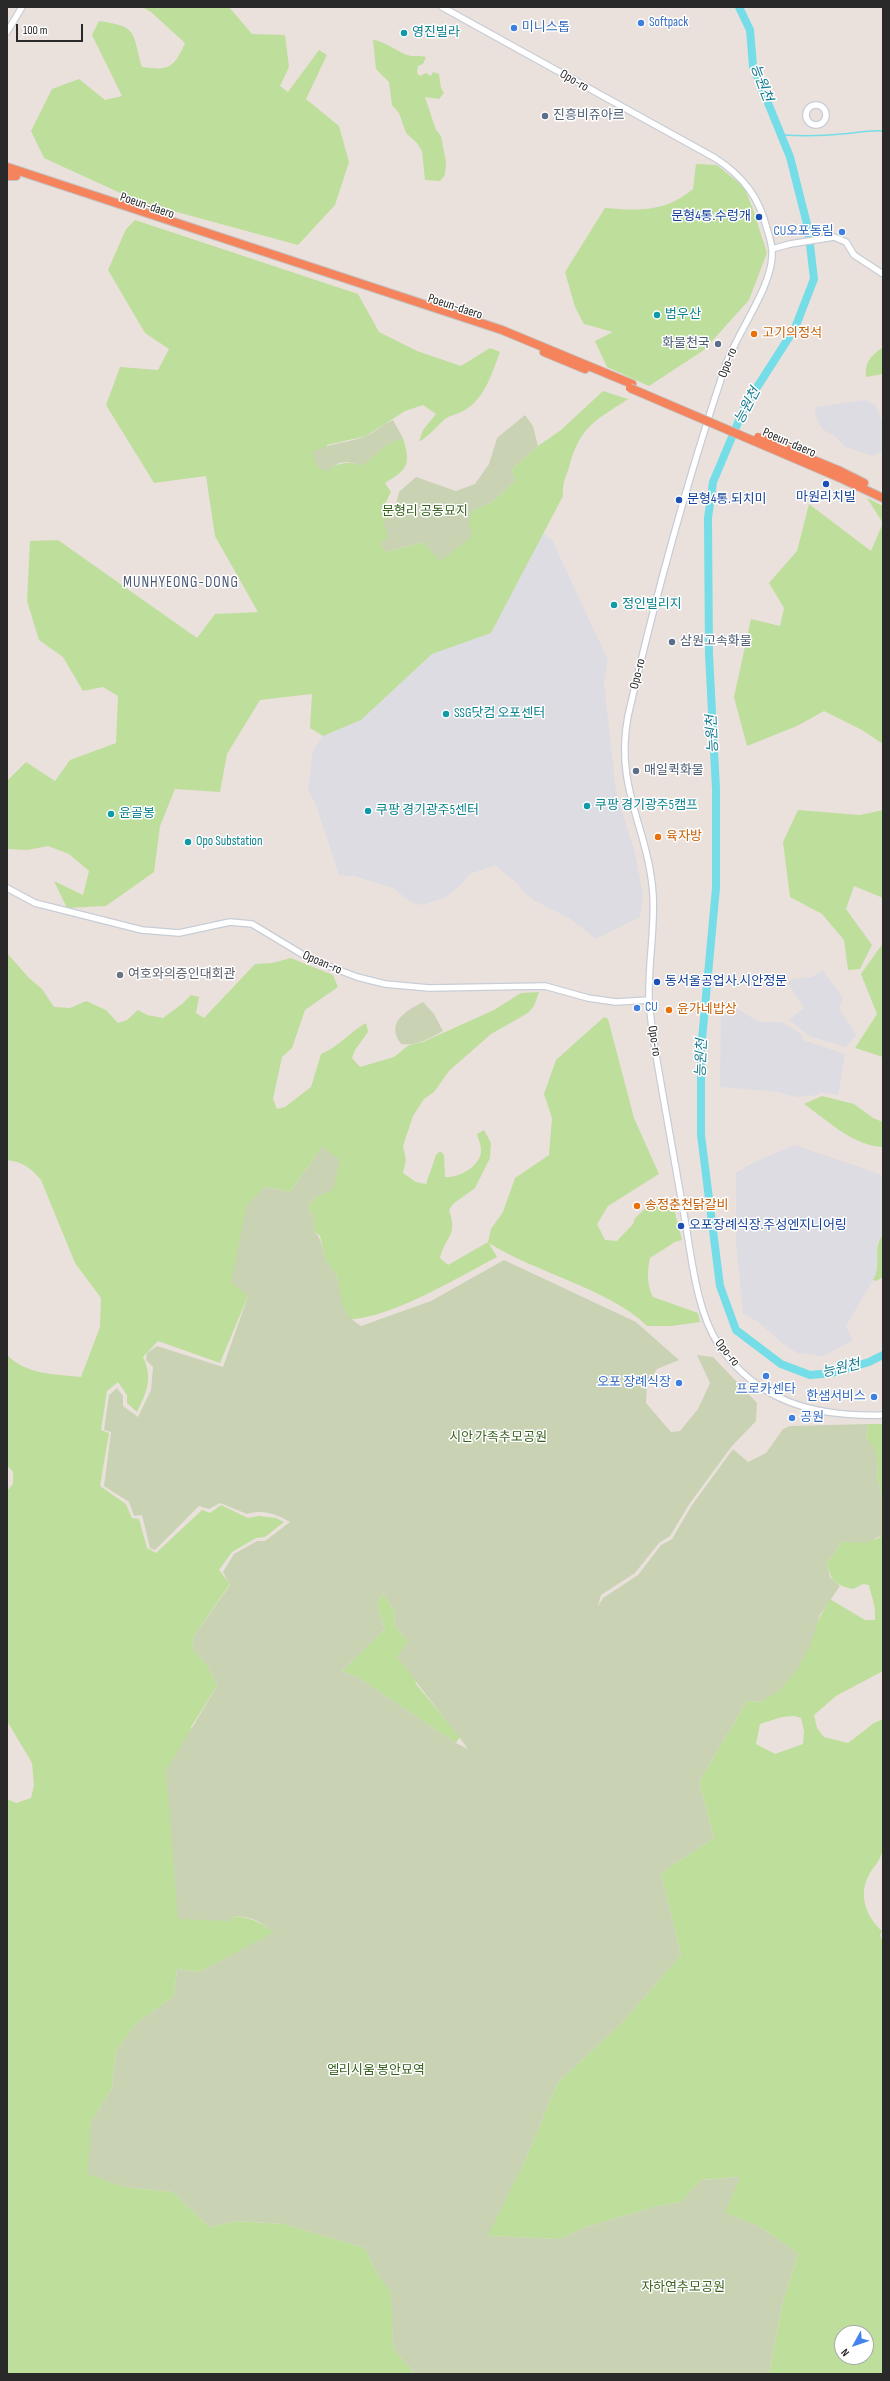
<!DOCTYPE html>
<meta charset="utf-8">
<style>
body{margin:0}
#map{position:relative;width:890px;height:2381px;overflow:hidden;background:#ebe1dc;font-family:"Sofia Sans Condensed",sans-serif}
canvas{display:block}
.frame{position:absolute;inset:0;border:8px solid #292929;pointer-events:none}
.north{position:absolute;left:834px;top:2325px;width:40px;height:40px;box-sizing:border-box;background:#fff;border:1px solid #a9a9a9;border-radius:50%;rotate:230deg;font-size:11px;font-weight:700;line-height:16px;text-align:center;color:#292929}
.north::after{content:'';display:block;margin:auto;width:14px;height:18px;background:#4482ef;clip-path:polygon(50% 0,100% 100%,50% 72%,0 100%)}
.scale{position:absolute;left:16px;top:24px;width:67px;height:18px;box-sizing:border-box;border:2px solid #292929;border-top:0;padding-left:5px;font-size:12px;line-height:14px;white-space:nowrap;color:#292929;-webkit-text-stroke:3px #fff;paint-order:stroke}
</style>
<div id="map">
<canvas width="890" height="2381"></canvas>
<div class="frame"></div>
<div class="north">N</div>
<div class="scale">100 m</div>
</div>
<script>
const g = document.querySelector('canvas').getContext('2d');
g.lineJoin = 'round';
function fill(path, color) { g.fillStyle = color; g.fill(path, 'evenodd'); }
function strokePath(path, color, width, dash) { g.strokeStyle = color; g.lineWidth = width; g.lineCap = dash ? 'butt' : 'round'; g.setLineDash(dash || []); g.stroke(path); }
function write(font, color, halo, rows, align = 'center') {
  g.font = font + ' "Sofia Sans Condensed","Noto Sans KR",sans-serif'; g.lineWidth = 3; g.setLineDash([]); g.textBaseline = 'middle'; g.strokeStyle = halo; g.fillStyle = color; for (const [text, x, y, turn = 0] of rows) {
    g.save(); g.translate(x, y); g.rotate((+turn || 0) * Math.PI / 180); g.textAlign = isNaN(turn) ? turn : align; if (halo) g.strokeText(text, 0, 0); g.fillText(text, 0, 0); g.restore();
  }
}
fill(new Path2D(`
 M866,400L876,406L883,423V450L874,456L845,447L836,437L822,429L815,415L816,407Z
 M543,533L552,540L608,660L604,682L616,791L635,853L643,895L640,917L596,939L569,918L535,901L524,893L518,884L495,865L470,874L462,884L445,898L421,905L409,901L393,888L354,876L339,875L316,805L308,789L313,750L323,736L361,720L432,654L491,633Z
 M823,971L843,998L839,1008L856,1035L846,1047L809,1036L789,1020L804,1008L788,983L793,979L811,977Z
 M721,999L759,1022H782L801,1034L803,1040L845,1054L838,1095L820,1092L817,1095L799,1097L787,1095L779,1092L720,1087Z
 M794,1145L880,1174L883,1182V1234L877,1243L878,1272L846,1326L853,1340L824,1356L797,1353L782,1343L757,1321L743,1314L736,1242V1173L752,1163Z`), '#dddce3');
fill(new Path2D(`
 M142,7H229L252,34L285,35L289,67L280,86L288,92L319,50L327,55L306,99L339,126L349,162L335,205L298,245L140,202L44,158L31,131L52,89L79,79L105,100L122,96L92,35L99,21C139,27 132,32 142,67C169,71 174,68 185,43L151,12Z
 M373,40C382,40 397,51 407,55C413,57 419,55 426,57L423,64L418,66L417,73L420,76L426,73L431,76L433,72L439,74L441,88L444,93L439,99L425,97L436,130L441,136L446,162L445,175L440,181L425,180L422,151L417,143L406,133L399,113L392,105L389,82L376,69Z
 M696,164L717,165L744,187L753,209L767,253L749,300L704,350L649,386L607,367L595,341L613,332L584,324L575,307L565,272L605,208C638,211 666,212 693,189Z
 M135,220L358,294L379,332L417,351L461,366L490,348L500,352C492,373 485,398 465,410C459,414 450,415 445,419C436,427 430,435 419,442L423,430L436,414L423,405L405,411L366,436L327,445L326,471C339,463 345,461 361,465L389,443L403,438C411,465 408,469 385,483L391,492L384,506L394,508L386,552L423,542L440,560C459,549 467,533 471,511L492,502L515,481L512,469L538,446L561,430L603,391L628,399C595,421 580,426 569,467C565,480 563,480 563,496L491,633L432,654L361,720L323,736L310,728L312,694L260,700L227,754L220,792L175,789L160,826L154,872L106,906L67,908L54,881L83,895L89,871L69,854L48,846L27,850L7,849V781L26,762L55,781L70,760L116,743L118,696L103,687L83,691L63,657L39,640L27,601L30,541L58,540L197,638L215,614L258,612L215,536L206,476L154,483L106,405L120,367L158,370L169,349L145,333L108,270L126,229Z
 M883,347V374L866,377C865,361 871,356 883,347Z
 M867,498L883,506V744L862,730L824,711L797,726L747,746L734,697L751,619L780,626L784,608L769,583L797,551L809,504L871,551L883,523Z
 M798,810L860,815L883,810V898L854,886L846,909L872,945L860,969L848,970L844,940L822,914L790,897L783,842Z
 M883,943V1057L855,1048L877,1014L861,974Z
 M7,953L29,978L42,989L54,1007L70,1008L86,1001L106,1010L118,1023L127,1020L138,1010L147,1015L163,1018L182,1004L191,995L199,997L196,1013L204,1018L255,964L272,963L291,958L333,975L338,987L305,1010L292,1048L282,1057L273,1099L277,1109L285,1107L311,1087L321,1054C339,1047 349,1032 366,1023L368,1032L355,1050L352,1058L360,1067L394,1057L409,1045L423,1042L494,1010L521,993L539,992L534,1006L528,1013L491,1034L449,1071L434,1092L424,1099L413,1116L403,1146L406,1160L403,1173L416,1182L426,1184L436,1155L440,1151L444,1155L445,1177C459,1178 479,1167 481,1152C482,1147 478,1139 477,1134L484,1130L491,1143L490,1158L475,1188L453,1204L449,1210C458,1236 446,1235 440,1258L448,1265L488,1242L491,1229L503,1212L515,1178L549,1155L552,1118L544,1094L556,1060L604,1017L608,1019L634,1118L659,1174L608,1206L597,1224L605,1240L617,1241L633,1224L635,1218L647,1207L655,1203L673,1205L682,1240L675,1242L650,1258C647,1272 647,1285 653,1297L698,1313L700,1322L671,1326H647C610,1289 536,1273 489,1243L497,1257C461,1276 389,1319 350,1319L340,1301L337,1277L326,1261L320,1236L314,1231V1218L308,1207L316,1197L322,1147L290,1192L266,1187L248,1296L220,1363L158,1341L143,1357C153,1378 147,1392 137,1412L127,1403V1395L118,1382L107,1391L101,1430L109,1433L100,1486L126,1504L132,1518L139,1519L147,1548L156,1553L202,1510L210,1513L221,1505L248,1518L259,1516L276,1518L284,1522L265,1537L256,1538L232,1552L219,1570L230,1584L194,1636L193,1649L207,1665L217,1686L191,1727L231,1921L233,1916C250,1917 261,1922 274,1933L199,1972L177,1969L174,1996L137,2023L116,2051L112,2088L90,2124L125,2187L173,2192L209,2227L236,2221L284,2224L365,2248L377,2274L392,2292L393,2348L415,2374H7V1799L16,1803L31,1798L34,1785L32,1763L7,1721V1491L13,1484V1472L7,1465V1355C27,1375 54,1374 81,1377L100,1327L101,1298L75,1263L41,1180C31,1168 23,1162 7,1160Z
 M822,1096L854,1104L873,1118L883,1122V1147C853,1146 827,1120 804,1104Z
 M883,1234V1277L876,1281L873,1280C883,1264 871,1251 883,1234Z
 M868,1424H883V1498L877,1478L878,1463L866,1436Z
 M883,1535V1671L836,1696L814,1715L817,1728L824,1737L848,1743L874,1723L883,1719V1848C880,1863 875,1864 869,1875C858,1894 866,1917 882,1931L880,1935L883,1943V2374H769L782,2305L798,2253L757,2225L724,2213L740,2177L701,2180L681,2202L654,2207L583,2228L560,2239L487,2236L526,2158L558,2082L621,2024L681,1955L661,1873L714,1838L699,1782L747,1701L761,1702L780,1690L830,1599L865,1620H875C876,1604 872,1600 869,1585L863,1584L853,1589C835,1585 831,1581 827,1563L842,1542L877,1539ZM795,1716L801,1718L804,1731L803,1744L775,1754L756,1744L760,1724L782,1717ZM842,2333H866V2357H842Z
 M383,1593L394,1611L395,1626L408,1641L416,1684L460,1737L456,1743L359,1678L342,1671L385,1629L377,1605Z`), '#bede9b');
fill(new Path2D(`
 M525,415L533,426L538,446L512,469L515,481L492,502L471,511L469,523L472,537L440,561L423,542L386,552L380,544L388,537L383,520L393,516L399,492L416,477L456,491L475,484L489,464L497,438Z
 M393,420L403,438L389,443L366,463L361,465L347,462L339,463L326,472L317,466L312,452C330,443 348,443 366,436C376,432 382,424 393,420Z
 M423,1002L434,1014L443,1031C429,1039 417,1046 401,1044C385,1022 406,1011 423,1002Z
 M322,1147L340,1160L333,1190L316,1197L308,1207L314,1218V1231C322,1238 322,1249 326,1259C328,1266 335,1271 337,1278C344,1301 338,1311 361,1326L431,1301L504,1260L636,1322L679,1360L657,1369L647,1384L646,1403L671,1432L680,1431L698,1409L710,1383L697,1355L713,1357L757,1403L756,1421L732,1446L690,1503L670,1536L659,1543L635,1573L601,1595L598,1606L603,1598L638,1575L661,1545L672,1539L692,1505L733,1449L748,1462L766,1453L783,1429L790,1426L868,1424L866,1436L875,1450L878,1463L877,1478L883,1498V1535L866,1543L842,1542L827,1563L830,1577L840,1586L820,1615L811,1644L798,1668L780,1690L771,1696L761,1702L747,1701L699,1782L714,1838L661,1873L681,1955L621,2024L558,2082L526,2158L488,2236L560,2239L583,2228L654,2207L681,2202L701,2180L740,2177L725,2213L757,2225L798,2253L782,2305L769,2374H415L393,2348L391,2292L377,2274L365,2248L284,2224L236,2221L209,2227L173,2192L125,2187L88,2174L90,2124L112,2088L116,2051L137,2023L174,1996L177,1969L199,1972L273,1933C262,1921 249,1916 233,1916L232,1921L178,1919L166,1771L217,1686L207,1665L193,1649L194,1636L230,1585L223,1572L234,1554L257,1541H265L290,1522C276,1514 263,1509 247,1514L220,1503L209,1509L199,1506L155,1550L150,1548L142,1515L134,1516L129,1502L104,1486L111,1432L104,1430L109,1395L117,1388L123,1396V1406L138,1417L151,1390L153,1367L146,1360L147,1353L157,1346L223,1367L248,1296L231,1283L247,1204L265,1187L290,1192ZM383,1593L394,1611L395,1626L408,1641L397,1657L468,1749L456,1743L359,1678L342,1671L385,1629L377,1605Z`), '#c9d3b4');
strokePath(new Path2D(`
 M782,135C802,136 822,136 842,134C856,133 869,130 883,131`), '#74dde7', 1.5);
strokePath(new Path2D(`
 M739,7L750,30L753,66L790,157L808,228L814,279L795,328L745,406L713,482L708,518L709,654L716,789V888L701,1050V1135L720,1286L736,1330L781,1364L810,1375L832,1373L869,1362L883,1355`), '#74dde7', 8);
const minor = new Path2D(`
 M442,7L715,158C743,176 759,197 767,229C770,238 773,247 772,256C771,289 736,334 725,367C687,481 655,598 628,716C614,788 649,829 653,895C655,930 648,964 649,999C651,1030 657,1060 662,1090C669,1129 676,1169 683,1209C691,1250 695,1310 719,1345C758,1403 817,1417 883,1415
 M7,32L22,7
 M806 115a10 10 0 1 1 20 0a10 10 0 1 1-20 0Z
 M772,249L790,244L834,237L846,242L854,255L883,274
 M7,888L35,903L142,930L179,933L230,922L252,924L310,959L357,977L385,984L429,988L545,986L588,998L616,1002L649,1000`);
const highway = new Path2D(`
 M7,167L502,330L632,384
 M7,176H16
 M544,352L585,369
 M840,471L864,483
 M838,477L883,498`);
strokePath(minor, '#c7cdd6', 8);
strokePath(highway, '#c3c3c3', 10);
strokePath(minor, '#fff', 5.5);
strokePath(highway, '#f5845d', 8);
const highwayBridge = new Path2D(`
 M630,388L838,477
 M758,437L840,471`);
strokePath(highwayBridge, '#c3c3c3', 10, []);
strokePath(highwayBridge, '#f5845d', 8);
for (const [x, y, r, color] of [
 [641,23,4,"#3f7fe0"],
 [514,28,4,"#3f7fe0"],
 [404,33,4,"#0f9aa8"],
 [545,116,4,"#5c6f8a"],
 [759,217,4,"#1a4fb4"],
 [842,232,4,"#3f7fe0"],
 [657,315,4,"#0f9aa8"],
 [754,334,4,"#e8710a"],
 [718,344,4,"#5c6f8a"],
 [826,484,4,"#1a4fb4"],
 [679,500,4,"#1a4fb4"],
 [614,605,4,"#0f9aa8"],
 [672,642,4,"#5c6f8a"],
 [446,714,4,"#0f9aa8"],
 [636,771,4,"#5c6f8a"],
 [587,806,4,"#0f9aa8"],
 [368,811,4,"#0f9aa8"],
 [111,814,4,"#0f9aa8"],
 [658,837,4,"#e8710a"],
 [188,842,4,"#0f9aa8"],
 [120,975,4,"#6b7280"],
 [657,982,4,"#1a4fb4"],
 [637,1008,4,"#3f7fe0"],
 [669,1010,4,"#e8710a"],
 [637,1206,4,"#e8710a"],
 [681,1226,4,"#1a4fb4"],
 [766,1376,4,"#3f7fe0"],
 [679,1383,4,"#3f7fe0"],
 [874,1397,4,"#3f7fe0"],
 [792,1418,4,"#3f7fe0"]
]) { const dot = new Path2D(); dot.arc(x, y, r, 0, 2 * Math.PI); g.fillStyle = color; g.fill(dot); strokePath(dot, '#fff', 1.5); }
write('13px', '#366cbe', '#fff', [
 ["Softpack",649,23],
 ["미니스톱",522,28],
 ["CU오포동림",834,232,"right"],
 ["CU",645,1008],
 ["오포 장례식장",671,1383,"right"],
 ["프로카센타",766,1390,"center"],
 ["한샘서비스",866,1397,"right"],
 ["공원",800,1418]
], 'left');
write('13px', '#0d838f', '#fff', [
 ["영진빌라",412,33],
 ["범우산",665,315],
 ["정인빌리지",622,605],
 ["SSG닷컴 오포센터",454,714],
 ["쿠팡 경기광주5캠프",595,806],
 ["쿠팡 경기광주5센터",376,811],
 ["윤골봉",119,814],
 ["Opo Substation",196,842]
], 'left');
write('13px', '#292929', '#fff', [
 ["Opo-ro",574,81,30],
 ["Poeun-daero",147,206,19],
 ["Poeun-daero",455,307,18],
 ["Opo-ro",728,363,-69],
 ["Poeun-daero",789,443,23],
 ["Opo-ro",638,674,-76],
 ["Opoan-ro",322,963,23],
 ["Opo-ro",654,1041,81],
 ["Opo-ro",727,1353,51]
]);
write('13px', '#4e5e75', '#fff', [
 ["진흥비쥬아르",553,116],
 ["화물천국",710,344,"right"],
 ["삼원고속화물",680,642],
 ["매일퀵화물",644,771]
], 'left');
write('13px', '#164399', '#fff', [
 ["문형4통.수렁개",751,217,"right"],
 ["마원리치빌",826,498,"center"],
 ["문형4통.되치미",687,500],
 ["동서울공업사.시안정문",665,982],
 ["오포장례식장.주성엔지니어링",689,1226]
], 'left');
write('13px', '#c56008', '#fff', [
 ["고기의정석",762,334],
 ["육자방",666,837],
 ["윤가네밥상",677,1010],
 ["송정춘천닭갈비",645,1206]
], 'left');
write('13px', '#38611e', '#fff', [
 ["문형리 공동묘지",425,512],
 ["시안 가족추모공원",498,1438],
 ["엘리시움 봉안묘역",376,2071],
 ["자하연추모공원",683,2288]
]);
write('13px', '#5b616d', '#fff', [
 ["여호와의증인대회관",128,975]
], 'left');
write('italic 14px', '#157c91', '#fff', [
 ["능원천",761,83,70],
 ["능원천",748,406,-62],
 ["능원천",713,734,-93],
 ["능원천",702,1058,-88],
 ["능원천",841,1369,-13]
]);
g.letterSpacing = '1px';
write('15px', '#4c5b77', '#fff', [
 ["MUNHYEONG-DONG",181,583]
]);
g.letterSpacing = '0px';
</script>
